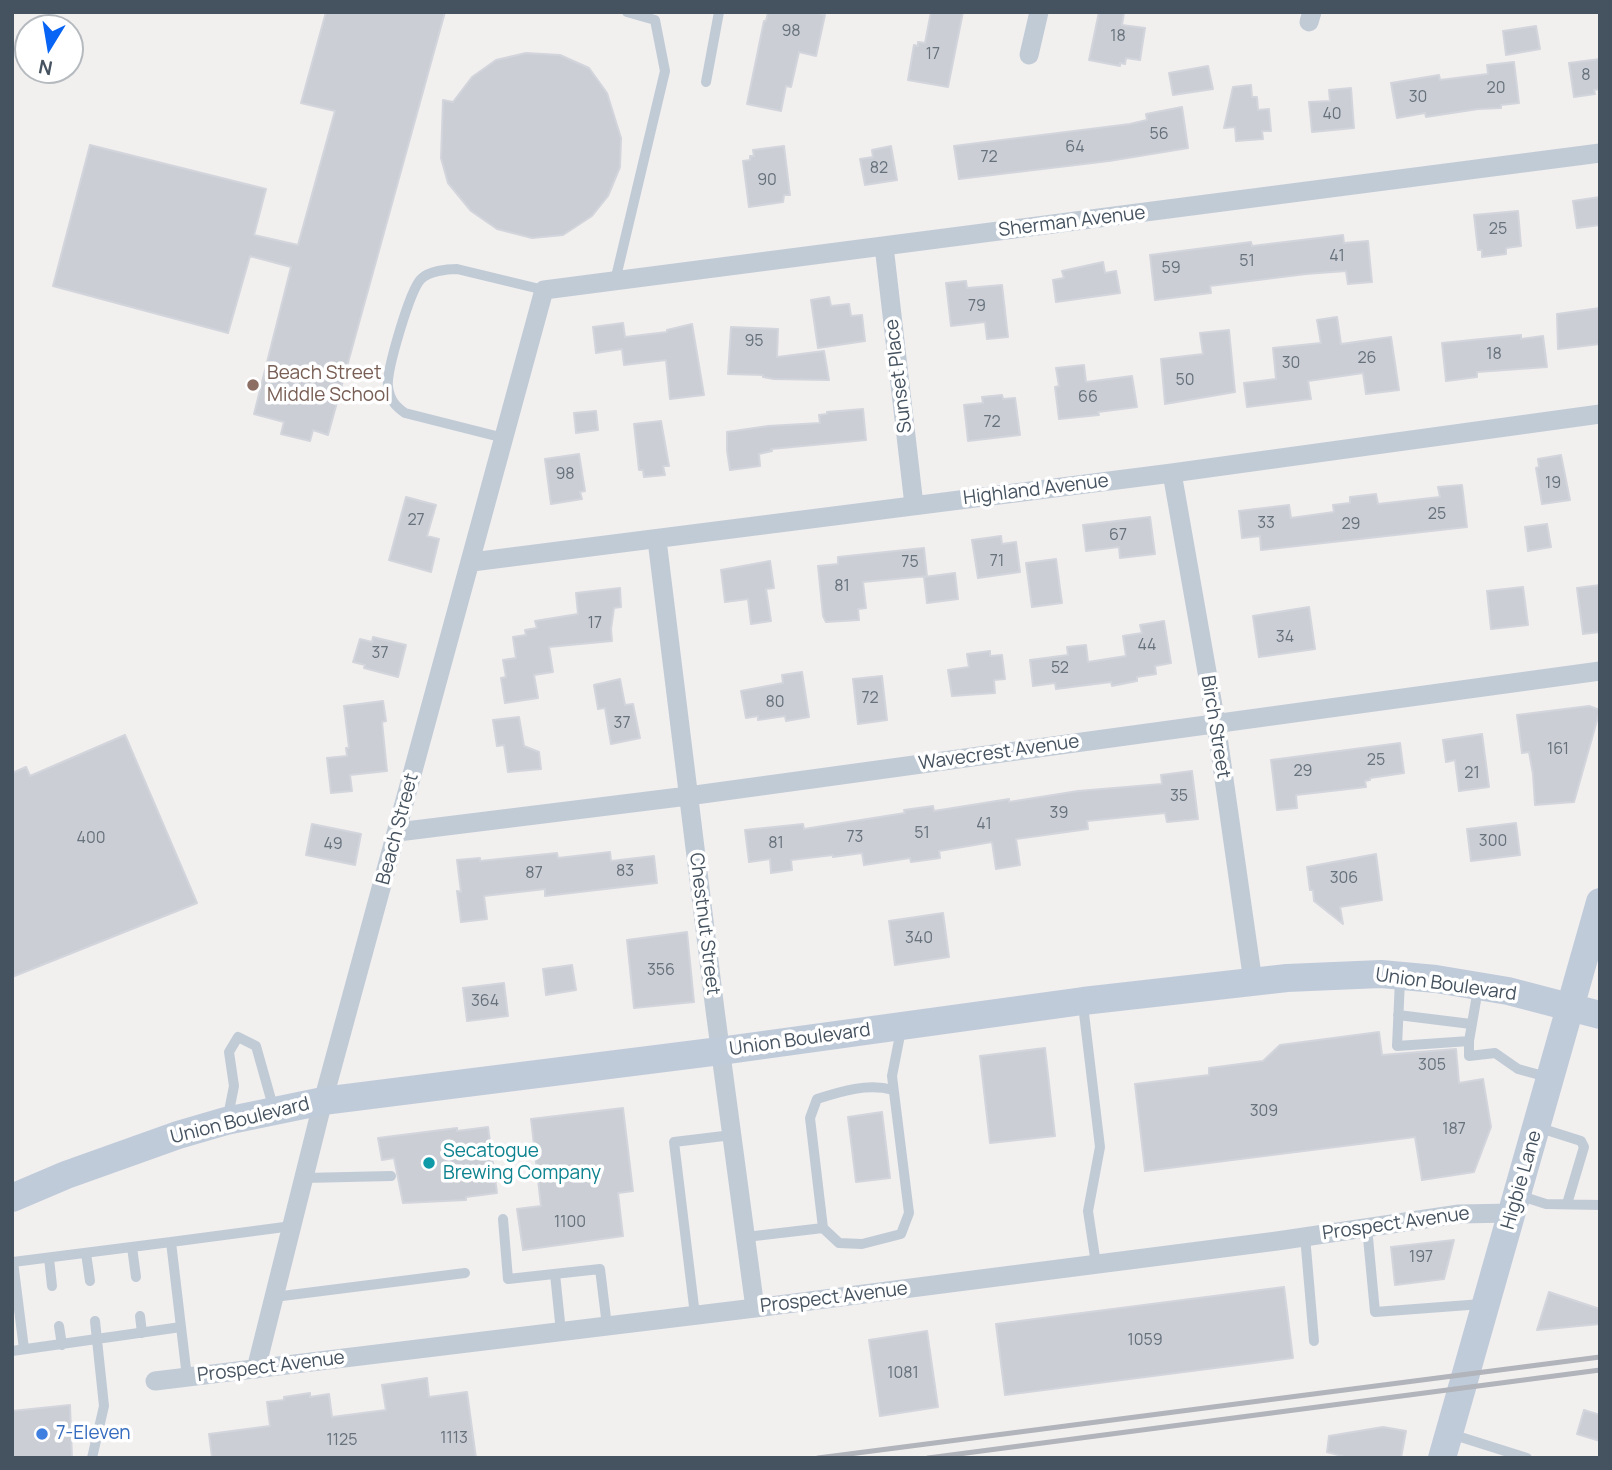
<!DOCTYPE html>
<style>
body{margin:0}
#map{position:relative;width:1612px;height:1470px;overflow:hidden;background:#f2efef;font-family:Manrope,sans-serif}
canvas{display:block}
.frame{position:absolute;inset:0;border:14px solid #45525f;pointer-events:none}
.north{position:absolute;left:14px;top:14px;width:70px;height:70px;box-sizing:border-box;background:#fff;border:2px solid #b5babf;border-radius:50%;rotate:191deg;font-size:19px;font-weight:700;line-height:28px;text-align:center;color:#45525f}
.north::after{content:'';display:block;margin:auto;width:24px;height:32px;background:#0764f4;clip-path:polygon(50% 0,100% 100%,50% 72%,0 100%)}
</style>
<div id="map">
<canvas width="1612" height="1470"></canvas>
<div class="frame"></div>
<div class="north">N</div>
</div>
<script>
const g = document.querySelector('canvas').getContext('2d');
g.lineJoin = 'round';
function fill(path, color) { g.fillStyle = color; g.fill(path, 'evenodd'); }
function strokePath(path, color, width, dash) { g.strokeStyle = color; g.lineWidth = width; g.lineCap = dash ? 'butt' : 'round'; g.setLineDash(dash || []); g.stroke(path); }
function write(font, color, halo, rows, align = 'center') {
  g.font = font + ' Manrope,sans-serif'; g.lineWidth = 7; g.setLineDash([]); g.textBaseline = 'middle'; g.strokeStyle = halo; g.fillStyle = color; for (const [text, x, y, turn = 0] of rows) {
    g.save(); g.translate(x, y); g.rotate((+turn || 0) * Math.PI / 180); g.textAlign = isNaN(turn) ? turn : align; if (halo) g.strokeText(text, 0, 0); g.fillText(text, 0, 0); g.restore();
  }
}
const building = new Path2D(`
 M326,12H445L328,435L313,430L310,441L281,434L284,422L254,414L291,267L250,256L228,333L53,286L90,145L266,189L254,235L298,245L335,111L301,103Z
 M768,12H814L825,15L816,56L799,52L791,87L786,86L781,111L747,104L764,21H766Z
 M931,12H963L948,87L908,80L914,45L918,46V42L925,43Z
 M1099,12H1124L1122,25L1145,28L1140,60L1126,58L1125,64L1120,63V66L1089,60Z
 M1536,26L1540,49L1506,55L1503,31Z
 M526,53L560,55L589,68L607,93L621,138L620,167L608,196L592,216L563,235L532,238L497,229L471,211L448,183L441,158L443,100L453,102L472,77L496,60Z
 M1600,59V89L1594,90L1595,94L1574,97L1569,63Z
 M1514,62L1519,103L1501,105V108L1478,109L1426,117L1425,113L1397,118L1391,83L1439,75L1440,80L1488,74L1487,65Z
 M1208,66L1213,89L1173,95L1169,73Z
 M1251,85L1252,97H1257L1258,110L1269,109L1271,131H1262L1263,139L1236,141L1235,127L1224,128L1233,87Z
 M1351,88L1354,128L1312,132L1309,102L1330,101L1329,90Z
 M1182,107L1188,148L1109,161L959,179L954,146L1130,124L1147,120L1146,114Z
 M784,146L790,195H784L783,202L749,207L743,161L750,160V156H754L753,150Z
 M891,146L897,180L865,185L860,159L873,157L872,150Z
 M1600,197V225L1577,228L1573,201Z
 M1518,211L1521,246L1506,248V254L1482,257V250H1478L1474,215Z
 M1343,235L1344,243L1368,241L1372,282L1348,284L1346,271L1306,274L1210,286L1211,293L1155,300L1150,255L1251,242L1252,246Z
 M1103,262L1105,273L1116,271L1120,293L1056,302L1053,280L1064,278L1062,271Z
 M966,281L967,288L1002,285L1008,337L987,339L985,322L951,326L946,283Z
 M829,297L831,306L849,304L851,316L862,315L865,341L818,348L811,300Z
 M1600,308V344L1558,349L1557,314Z
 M1337,317L1341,344L1391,337L1399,390L1366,394L1363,373L1308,381L1311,399L1247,407L1244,383L1276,379L1273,348L1321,343L1317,320Z
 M623,323L625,337L667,332V330L692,324L704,395L670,399L666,360L624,365L622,349L596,353L593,327Z
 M731,327L778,329L777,357L824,351L829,380L774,379L763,377V375L728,374Z
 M1229,330L1235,392L1165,404L1161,359L1203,354L1200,333Z
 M1521,335V339L1543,336L1547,367L1477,372V377L1446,381L1442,343Z
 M1084,365L1086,382L1132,376L1137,407L1098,412L1099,415L1059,419L1055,387L1059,386L1056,368Z
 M1002,395L1003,399L1015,398L1020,435L968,441L964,405L983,403L982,397Z
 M863,409L866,440L771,449L772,451L759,454L760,466L730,470L727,450V432L768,426L820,423L819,415L827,414V412Z
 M596,411L598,430L576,433L574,413Z
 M661,421L669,466H663L665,475L644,477L643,470H639L634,424Z
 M579,454L585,491L580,492L582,499L551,504L545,459Z
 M1561,455L1570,500L1542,504L1536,468L1539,467L1538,459Z
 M1462,485L1467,527L1261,550L1260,536L1242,538L1239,511L1289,505L1291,518L1334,512L1333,505L1350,503V497L1376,494L1378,504L1440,497L1438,487Z
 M406,497L436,505L427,536L439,539L431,572L389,560Z
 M1150,517L1155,554L1120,558L1119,547L1086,551L1083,525Z
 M1547,524L1551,547L1528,551L1525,527Z
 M1001,536L1002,544L1016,542L1020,572L978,578L972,540Z
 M924,548L927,576L863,582L866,608L858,609L859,620L826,622L823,616L818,566L838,564V557Z
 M1056,559L1062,603L1032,607L1026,563Z
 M770,561L774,588L766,589L771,621L751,624L748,599L725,602L721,570Z
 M955,573L958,599L927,603L924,577Z
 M1600,585V632L1583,634L1577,588Z
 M1523,587L1528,625L1491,629L1487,591Z
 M620,588L621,607L614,608L611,629L612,641L549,647L553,672L534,675L538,698L505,703L501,678L506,677L503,660L516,658L513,637L526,635L525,630L537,628L535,621L578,614L576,593Z
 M1309,607L1315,649L1259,657L1253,616Z
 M1164,621L1171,663L1155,666L1156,674L1137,677V681L1112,686L1111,682L1056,689L1055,683L1033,686L1030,660L1068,655L1067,647L1086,645L1088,662L1126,656L1123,636L1142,633L1140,625Z
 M373,637L406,645L398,677L364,668L365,665L353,662L360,639L372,642Z
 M990,651V656L1002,655L1005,679L994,680L995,693L952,696L948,670L969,667L967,654Z
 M802,672L809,717L786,721L785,716L758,720V716L746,718L741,691L783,683L782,675Z
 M882,676L887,720L858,724L853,679Z
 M620,679L625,705L633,704L640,738L611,744L605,708L598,709L594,685Z
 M383,701L386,721L382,722L387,771L350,775L352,791L331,793L327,758L347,756L346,748H349L344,706Z
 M1589,706L1600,710L1574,802L1535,805L1533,774L1529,752L1522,753L1517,715Z
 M519,717L524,746L539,752L541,769L508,772L504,745L497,746L493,720Z
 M1482,734L1489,787L1459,791L1455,760L1446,762L1443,740Z
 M125,735L197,903L12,977V773L26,767L30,776Z
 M1400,743L1404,773L1370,778V780L1365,781L1366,787L1296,795L1297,808L1277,810L1271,760Z
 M1192,771L1198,819L1167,822L1165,813L1087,821L1088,829L1016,839L1020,865L996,869L992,842L939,851L940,858L911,862L910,858L864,865L862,853L833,857V855L791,860L792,870L771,873L770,859L749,862L745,830L803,824L804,829L905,813L904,810L933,806L934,811L1009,799V802L1078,791L1162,784L1161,775Z
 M1516,823L1520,855L1471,861L1467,829Z
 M312,824L361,834L355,865L306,855Z
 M610,852L611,861L654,856L657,883L545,896V889L484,896L487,919L461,922L457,891L461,892L457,860L480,858V861L557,853L558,858Z
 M1376,854L1382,900L1340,907L1343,924L1314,901L1313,890H1310L1307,867Z
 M943,913L949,957L895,965L889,921Z
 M687,932L694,1002L634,1008L627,940Z
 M572,965L576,990L546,995L543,969Z
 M504,983L508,1016L467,1021L463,988Z
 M1379,1032L1382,1055L1456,1049L1459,1083L1483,1079L1491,1127L1474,1172L1422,1180L1415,1137L1145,1171L1135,1084L1209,1075V1068L1263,1061L1280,1045Z
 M1045,1048L1055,1136L990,1143L980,1056Z
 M623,1108L633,1191L618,1193L623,1236L523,1250L517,1209L541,1206L531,1119Z
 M882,1112L890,1178L856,1182L848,1117Z
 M488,1127L497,1193L466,1197V1200L403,1203L394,1158L382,1160L378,1138L457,1128V1131Z
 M1454,1240L1444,1279L1395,1285L1391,1247Z
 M1284,1287L1293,1358L1005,1395L996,1324Z
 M1549,1292L1600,1309V1324L1537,1330Z
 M927,1331L938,1407L880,1416L869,1340Z
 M427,1378L429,1397L467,1392L476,1458H212L209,1434L270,1426L267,1402L284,1400V1397L310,1393V1397L329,1394L332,1417L386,1410L382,1385Z
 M70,1405L72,1458H12V1411Z
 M1584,1410L1600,1415V1441L1577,1434Z
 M1383,1427L1406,1431L1401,1458H1349L1327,1452L1329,1436Z`);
fill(building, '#cbced4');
strokePath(building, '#d3d5dc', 2);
strokePath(new Path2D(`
 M706,82L719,12
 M615,281L665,71L655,20L627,12
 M504,438L405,413C395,406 390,400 388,387C386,371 410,290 421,279C429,271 447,269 457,269L544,290
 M1400,980L1397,1046L1469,1041L1478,989
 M1083,1005L1100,1147L1088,1211L1096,1264
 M1398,1015L1471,1024
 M1469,1041V1056L1495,1053L1518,1069L1547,1077
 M228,1116L234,1086L229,1052L238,1037L256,1046L274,1110
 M1537,1127L1581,1141L1584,1147L1567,1204
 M304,1178L391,1176
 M1518,1195L1546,1204L1600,1205
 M503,1219L508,1279L600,1269L607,1326
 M1367,1227L1375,1312L1482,1304
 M823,1228L839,1243L862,1244L901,1234L909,1213L892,1076L901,1030
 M1305,1236L1314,1341
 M746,1237L823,1228L810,1118L817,1099C842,1091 868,1083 893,1090
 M171,1242L292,1226
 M132,1247L136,1277
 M86,1253L90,1281
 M49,1258L52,1286
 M555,1274L561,1332
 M274,1297L465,1273
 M695,1315L674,1142L732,1135
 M140,1316L142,1333
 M59,1326L62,1345
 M181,1327L187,1377
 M12,1351L181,1327L171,1242L13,1262L24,1349
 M1451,1434L1527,1458
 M92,1458L104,1406L95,1321`), '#c1cbd6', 10);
strokePath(new Path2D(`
 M1309,22L1312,12
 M1029,55L1039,12
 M884,246L914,505
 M1172,473L1216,723L1253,982
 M657,540L715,1010L755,1308
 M472,562L1172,473L1600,414
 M398,832L688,796L1600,671
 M256,1369L323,1101L544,290L1600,153
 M155,1381L755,1308L1277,1241L1459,1214L1513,1213`), '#c1cbd6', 19);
strokePath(new Path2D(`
 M12,1198L66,1175L178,1135L226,1121L323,1101L720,1051L1083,1001L1287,978L1381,974L1436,979L1508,991L1600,1015
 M1442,1458L1600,902`), '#c0cbda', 28);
strokePath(new Path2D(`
 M818,1458L1600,1357
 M928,1458L1600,1370`), '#b1b4ba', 5);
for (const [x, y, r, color] of [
 [253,385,7,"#8d6e63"],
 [429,1163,7,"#0f9aa8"],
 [42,1434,7,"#3f7fe0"]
]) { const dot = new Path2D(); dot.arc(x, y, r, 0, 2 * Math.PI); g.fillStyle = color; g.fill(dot); strokePath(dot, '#fff', 2.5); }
write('16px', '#66717c', null, [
 ["98",791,32],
 ["18",1118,37],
 ["17",933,55],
 ["8",1586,76],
 ["20",1496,89],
 ["30",1418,98],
 ["40",1332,115],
 ["56",1159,135],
 ["64",1075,148],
 ["72",989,158],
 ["82",879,169],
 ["90",767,181],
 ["25",1498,230],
 ["41",1337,257],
 ["51",1247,262],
 ["59",1171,269],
 ["79",977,307],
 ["95",754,342],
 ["18",1494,355],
 ["26",1367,359],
 ["30",1291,364],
 ["50",1185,381],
 ["66",1088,398],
 ["72",992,423],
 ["98",565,475],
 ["19",1553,484],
 ["25",1437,515],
 ["27",416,521],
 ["33",1266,524],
 ["29",1351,525],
 ["67",1118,536],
 ["71",997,562],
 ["75",910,563],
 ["81",842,587],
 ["17",595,624],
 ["34",1285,638],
 ["44",1147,646],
 ["37",380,654],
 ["52",1060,669],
 ["72",870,699],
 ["80",775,703],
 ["37",622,724],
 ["161",1558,750],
 ["25",1376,761],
 ["29",1303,772],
 ["21",1472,774],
 ["35",1179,797],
 ["39",1059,814],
 ["41",984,825],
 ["51",922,834],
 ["73",855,838],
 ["400",91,839],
 ["300",1493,842],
 ["81",776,844],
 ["49",333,845],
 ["83",625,872],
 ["87",534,874],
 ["306",1344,879],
 ["340",919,939],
 ["356",661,971],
 ["364",485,1002],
 ["305",1432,1066],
 ["309",1264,1112],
 ["187",1454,1130],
 ["1100",570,1223],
 ["197",1421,1258],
 ["1059",1145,1341],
 ["1081",903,1374],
 ["1113",454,1439],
 ["1125",342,1441]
]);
write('19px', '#45525f', '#fff', [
 ["Sherman Avenue",1072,222,-7],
 ["Sunset Place",899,376,-97],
 ["Highland Avenue",1036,490,-7],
 ["Birch Street",1215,727,81],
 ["Wavecrest Avenue",999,753,-8],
 ["Beach Street",398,829,-75],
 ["Chestnut Street",704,924,83],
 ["Union Boulevard",1446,985,8],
 ["Union Boulevard",800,1040,-8],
 ["Union Boulevard",240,1121,-14],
 ["Higbie Lane",1522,1180,-74],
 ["Prospect Avenue",1396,1224,-8],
 ["Prospect Avenue",834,1298,-7],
 ["Prospect Avenue",271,1367,-7]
]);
write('19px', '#785e54', '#fff', [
 ["Beach Street",267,374],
 ["Middle School",267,396]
], 'left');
write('19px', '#0d838f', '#fff', [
 ["Secatogue",443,1152],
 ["Brewing Company",443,1174]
], 'left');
write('19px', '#366cbe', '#fff', [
 ["7-Eleven",56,1434]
], 'left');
</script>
